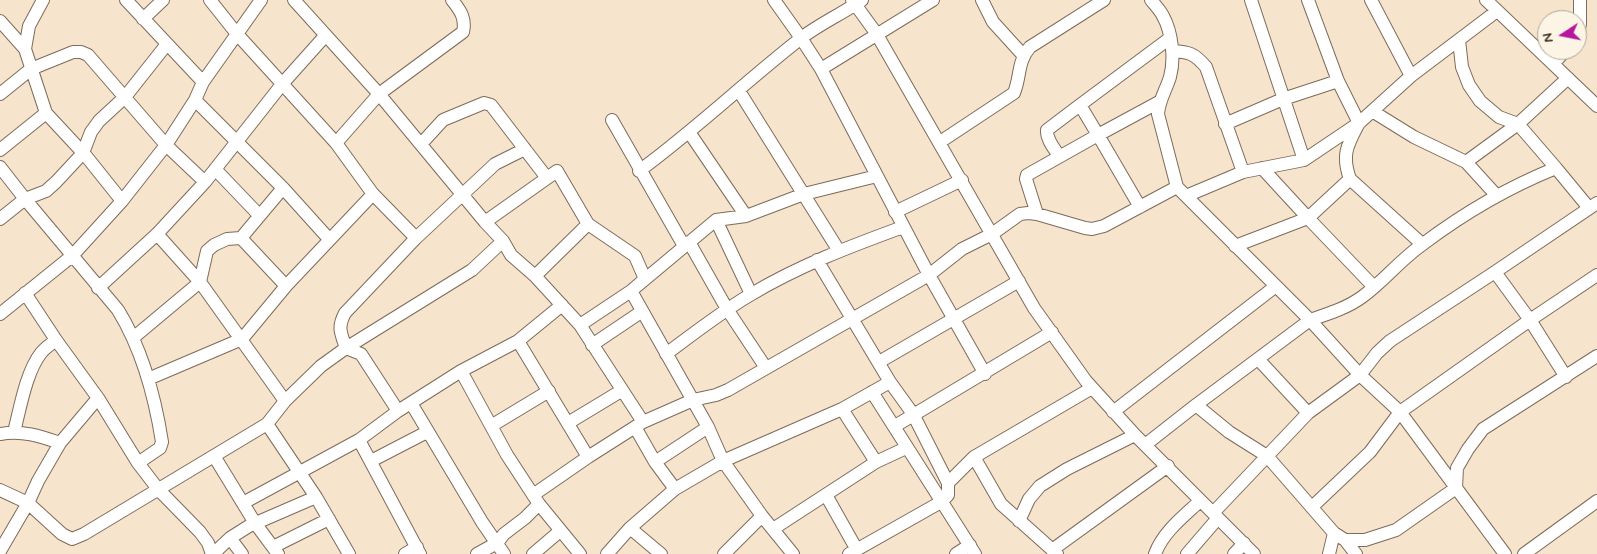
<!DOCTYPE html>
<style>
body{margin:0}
#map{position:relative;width:1597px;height:554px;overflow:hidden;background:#f7e4cc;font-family:Mynerve,sans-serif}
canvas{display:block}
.north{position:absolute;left:1537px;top:10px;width:50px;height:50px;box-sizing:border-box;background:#fcf5e5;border:1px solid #afa495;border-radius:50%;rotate:259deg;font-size:14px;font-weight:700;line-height:20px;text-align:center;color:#3b2a1e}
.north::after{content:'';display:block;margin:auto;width:18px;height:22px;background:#b5179e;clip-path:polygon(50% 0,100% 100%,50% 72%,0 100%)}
</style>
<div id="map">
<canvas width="1597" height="554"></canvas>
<div class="north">N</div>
</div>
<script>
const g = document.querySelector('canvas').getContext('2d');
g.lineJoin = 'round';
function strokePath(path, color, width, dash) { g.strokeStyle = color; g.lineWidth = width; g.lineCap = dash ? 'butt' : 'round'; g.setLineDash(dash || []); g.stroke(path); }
const minor = new Path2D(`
 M43,0L29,26L25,49L46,113L86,156L122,201
 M126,0L203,82
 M210,0L237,34L336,143L373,194L416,238
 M294,0L379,94L485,222L503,241L511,255L535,276L580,325L643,422
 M774,0L801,38L821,69L929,275L985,374
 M852,0L876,33L1034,308L1086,381L1135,435L1254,554
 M982,0L993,22L1023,55
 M1151,0C1155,5 1160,10 1163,16C1172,32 1175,59 1170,77C1166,90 1159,100 1158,114L1177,187L1310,320C1328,314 1347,308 1362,297C1384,281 1401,259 1423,244C1464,213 1509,187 1556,168L1589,208
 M1251,0L1304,160
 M1308,0L1338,81L1359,123C1348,144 1341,154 1350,179
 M1371,0L1411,76L1497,11
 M1486,0L1597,106
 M143,19L163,0
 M0,21L25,49
 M1577,36L1580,24V0
 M1459,40L1462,67L1469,85L1480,101L1499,117L1518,124L1466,162L1497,196
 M1172,51C1189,52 1194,53 1206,67L1243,172
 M1553,64L1566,50
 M821,69L933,0
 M739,91L839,251
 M0,94L31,69L73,52H81L88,55L166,145L205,182
 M195,100L283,188L329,239
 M1372,111L1414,137L1466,162
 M612,120L684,246
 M1225,124L1283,99L1338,81
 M689,132L746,216
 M940,142L1014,93C1021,76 1017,62 1030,47L1104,0
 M336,143L379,94L463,32C466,19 461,11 452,0
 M421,144L443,120L484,103L491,105L547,178
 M0,150L46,113
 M1059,156C1054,148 1046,139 1047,130L1080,105
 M0,167L25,199L118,310C142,349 155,397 162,442L160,448L138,463
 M1262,168L1308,218L1350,179L1422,244
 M1556,168L1518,124L1568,78
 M215,169L259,215
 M639,171C695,130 745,82 800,39C819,24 842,14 862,0
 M1186,196L1243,172L1304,160L1359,123L1411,76
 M1140,207L1098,135L1159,102
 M895,212L962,180
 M1037,214L1026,179L1027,175L1098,135L1080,105L1170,38
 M0,219L25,199L46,191L56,182L83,153L91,132L99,121L125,97L167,44
 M716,220L751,294
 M485,222L557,171L588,224L635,256L645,279L631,291L708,427L723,461L762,516L793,554
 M157,234L200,282L285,401
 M241,238L286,286
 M689,242L727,309L766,368
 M1235,246L1308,218L1374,287
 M817,260L890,382L913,414L948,483V495L941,502L849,554
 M1495,272L1530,320L1566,377
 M535,276L588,224
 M98,288L157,234L205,182L283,83L325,36
 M25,293L56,340L98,398L138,463L158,489L200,532L208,543L212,554
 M0,314L72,256L122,201L166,145L195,100L203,82L261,0
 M580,325L631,291L716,220L746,216L804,194L877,176
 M133,338L200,282L207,251L214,245L227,239L241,238L283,188
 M518,341L562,305
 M592,345L641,312
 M346,348C341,333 337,328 345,313L416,238L495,164L525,149
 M346,348L361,354L398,411
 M666,354C693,334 721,312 750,295C798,266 851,246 903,227
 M1258,359L1308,413
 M879,362L1019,281
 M461,371L507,455L539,504L580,554
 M148,379L242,339L286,286L373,194
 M872,392L975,554
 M98,398L60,443L38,481L28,503L62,534L72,539L84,534L267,424L285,401L321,366L346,348L472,270L503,241
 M411,403L482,522L504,554
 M1196,405L1310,320L1360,375L1400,412L1505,554
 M842,409L876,462
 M1113,412L1276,286
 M568,423L621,391
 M267,424L316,497L349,554
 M491,426L549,391
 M895,426L1052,332
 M635,427L655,462L675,489
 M14,432C20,409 26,372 41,353C45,348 51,344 56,340
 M0,434C22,430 40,436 60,443
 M359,440L420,554
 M1145,445L1196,405L1229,432L1267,456L1334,533L1345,540H1365L1396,530L1456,488
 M214,456L255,523L278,554
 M974,457L1001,504L1057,554
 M371,461L427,432
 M655,462L708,427
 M948,483L974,457L1092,388
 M1456,488L1457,468L1468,449L1483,429L1597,356
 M0,490L28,503L0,551
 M533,495L588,457L643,422L693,400L716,395L728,390L929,275L962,249L992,234L1020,214L1028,213L1037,214L1085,228L1092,229L1104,226L1177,187
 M826,495L857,550
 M243,503L359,440L398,411L461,371L518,341L588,457
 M1312,507L1370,452L1400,412L1530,320L1597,275
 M1213,513L1308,413L1360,375L1377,353L1390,341L1495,272L1597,203
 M1019,521L1029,499L1040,486L1067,469L1135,435
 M630,528L661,554
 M773,529L876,462L906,448
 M230,538L242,554
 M1345,540L1356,554
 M273,547L329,519
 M1052,550L1168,466
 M213,554L230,538L249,526L316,497
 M405,554L417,547
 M477,554L497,543L504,534L525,518L539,504
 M533,554L560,531
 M607,554L630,528L675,489L723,461L842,409L890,382
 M724,554L762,516
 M956,554L970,545
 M1155,554C1163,532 1184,516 1200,501
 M1187,554L1218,518
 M1234,554L1244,543
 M1329,554L1334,533
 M1524,554L1597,501`);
strokePath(minor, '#7d6b5b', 14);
strokePath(minor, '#fff', 12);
</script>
